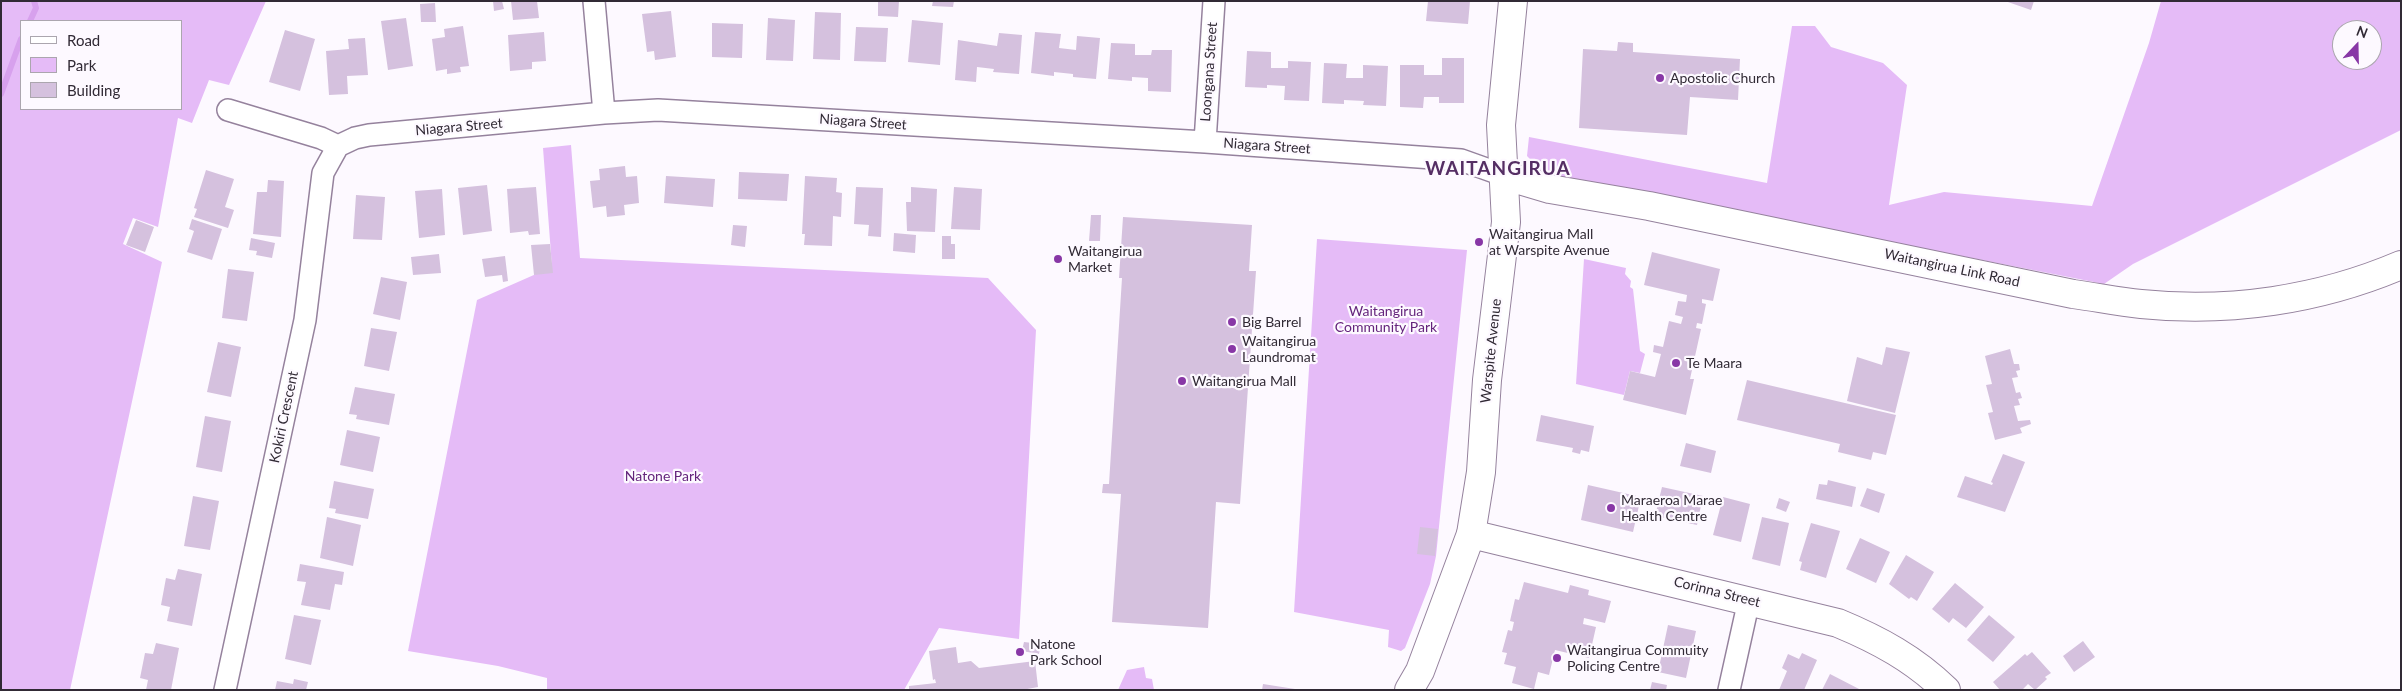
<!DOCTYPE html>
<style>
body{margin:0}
#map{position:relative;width:2402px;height:691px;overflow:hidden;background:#fdf9ff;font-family:Lato,sans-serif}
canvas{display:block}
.frame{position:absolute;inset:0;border:2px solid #312a35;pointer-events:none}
.legend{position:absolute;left:20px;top:20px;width:162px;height:90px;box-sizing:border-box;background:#fdf9ff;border:1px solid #aba6ae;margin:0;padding:6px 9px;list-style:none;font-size:15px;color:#312a35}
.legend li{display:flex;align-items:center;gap:10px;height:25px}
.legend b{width:25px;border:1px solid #aba6ae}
.north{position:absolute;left:2332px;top:20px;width:50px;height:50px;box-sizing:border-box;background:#fdf9ff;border:1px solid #aba6ae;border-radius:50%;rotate:21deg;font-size:14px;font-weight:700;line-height:20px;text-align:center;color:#312a35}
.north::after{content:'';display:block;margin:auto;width:18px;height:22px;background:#8837a6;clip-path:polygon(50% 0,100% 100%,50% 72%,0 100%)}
</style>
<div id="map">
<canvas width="2402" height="691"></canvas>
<div class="frame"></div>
<ul class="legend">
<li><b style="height:6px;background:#fff"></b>Road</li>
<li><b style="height:14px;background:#e5bbf7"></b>Park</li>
<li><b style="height:14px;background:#d5c1de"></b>Building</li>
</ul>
<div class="north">N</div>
</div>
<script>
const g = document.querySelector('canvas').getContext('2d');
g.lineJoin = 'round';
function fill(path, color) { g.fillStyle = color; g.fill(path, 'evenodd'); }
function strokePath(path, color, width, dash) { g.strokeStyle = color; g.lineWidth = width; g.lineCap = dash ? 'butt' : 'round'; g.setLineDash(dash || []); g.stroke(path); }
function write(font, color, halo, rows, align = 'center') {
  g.font = font + ' Lato,sans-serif'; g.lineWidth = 4.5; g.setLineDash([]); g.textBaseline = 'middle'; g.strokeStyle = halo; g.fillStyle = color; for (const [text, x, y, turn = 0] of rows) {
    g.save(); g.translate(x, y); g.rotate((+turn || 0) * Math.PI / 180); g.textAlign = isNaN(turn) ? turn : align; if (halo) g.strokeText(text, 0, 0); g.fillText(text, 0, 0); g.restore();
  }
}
fill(new Path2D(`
 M1,1H266L229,85L209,80L192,123L178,118L158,227L133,218L123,244L162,262L70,690H1ZM181,21V109H21V21Z
 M2161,1H2401V130L2133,264L2104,284L1560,177L1541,170L1527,156L1529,137L1767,183L1792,26H1815L1831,47L1883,63L1907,85L1889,205L1944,192L2092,206L2149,43ZM2342,30H2372V60H2342Z
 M571,145L580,258L988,278L1036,330L1019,639L939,628L904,690H547V678L498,666L408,651L477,300L552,267L543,148Z
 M1317,239L1467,250L1436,556L1430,584L1405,648L1401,651L1388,647L1389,630L1294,612Z
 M1584,259L1626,268L1625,274L1631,281L1630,287L1633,289L1640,351L1645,354L1640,373L1630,371L1624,395L1576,384Z
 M1144,667L1146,678L1152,679L1154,690H1118L1127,670Z`), '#e5bbf7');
strokePath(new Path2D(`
 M30,21L36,8L34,1
 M1,94L21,39`), '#d7a1ed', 6);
fill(new Path2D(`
 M493,1H502L504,9L494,11Z
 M511,1H537L539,18L513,20Z
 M878,1H899L898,17L878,16Z
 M933,1H954L953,7L932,6Z
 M1428,1H1470L1468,24L1426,21Z
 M2005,1H2034L2031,10Z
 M435,3L436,22H421L420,4Z
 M671,11L676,57L655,60L654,51L647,52L642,14Z
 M815,12L841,13L840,60L813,59Z
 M406,18L413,66L388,70L381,21Z
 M768,18L795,20L793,61L766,60Z
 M912,20L943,23L940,65L908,62Z
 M712,23L743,24L742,58L712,57Z
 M463,26L469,66L460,67L461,72L447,74V69L436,71L432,39L445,37L444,29Z
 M856,27L888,28L886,62L854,61Z
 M285,30L315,39L300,91L269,82Z
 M544,32L546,61L532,62V69L510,71L508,35Z
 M1035,32L1061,34L1059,48L1076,50L1077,36L1100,38L1096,79L1073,77V74L1054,72V76L1031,73Z
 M999,33L1022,35L1019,74L993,72L994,69L977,67L976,82L955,80L958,40L997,46Z
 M365,38L368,75L347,76L348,94L329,95L326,51L349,49L348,39Z
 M1618,42L1633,43V52L1740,59L1738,100L1690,97L1687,135L1579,128L1583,49L1617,51Z
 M1111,43L1135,44V55H1151L1152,50H1172L1171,92L1148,91V78L1132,77V81L1108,79Z
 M1247,51L1271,52V68H1288V61L1311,62L1309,101L1284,100L1285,86L1267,85V88L1245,87Z
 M1442,58H1464V103H1439V97H1424L1423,108L1400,107V65H1424V75H1442Z
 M1324,63L1347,64L1346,78H1363V65L1388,66L1386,106L1363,105L1364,101L1344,100V104L1322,103Z
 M625,166L626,177L637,176L639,203L624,205L625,215L607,217L606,206L593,208L590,181L600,180L599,169Z
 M206,170L234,179L225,207L234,210L228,228L194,217L197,209L194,208Z
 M739,172L789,174L787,201L738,199Z
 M666,176L715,179L713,207L664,203Z
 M805,176L837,178L836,192L842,193L841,217L833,216L832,246L804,245L805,234H802Z
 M268,180L284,181L281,237L253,234L257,192H267Z
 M487,185L492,231L463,235L458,188Z
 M536,187L540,234L529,235L528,231L510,233L507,189Z
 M856,187L883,188L881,237L868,236L869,225L854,224Z
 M911,187L937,189L935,232L907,231L906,202H911Z
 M954,187L982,189L980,230L951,229Z
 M442,189L445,235L419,238L415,191Z
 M356,195L385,197L382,240L353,239Z
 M1091,215H1101L1100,241H1089Z
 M1123,217L1252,225L1249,271H1256L1240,504L1216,502L1208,628L1112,622L1121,494L1102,493L1103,484H1109L1122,278H1119Z
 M192,219L222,229L212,260L187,252L194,231L189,229Z
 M136,220L154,227L145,252L126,245Z
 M733,225L747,226L745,247L731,245Z
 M894,233L916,235L915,253L893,251Z
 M942,236H951V244H955V259H942Z
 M251,238L275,243L272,258L256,255L257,251L249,250Z
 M550,244L553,273L534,275L531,245Z
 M1652,252L1720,269L1713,301L1702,299V303L1706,304L1702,324L1697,323L1696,328L1701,329L1690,379H1694L1686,415L1623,400L1630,371L1655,377L1661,354L1653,352L1654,345L1663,347L1669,321L1681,324L1683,317L1675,315L1678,301L1686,302L1687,295L1644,285Z
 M439,254L441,273L413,275L411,257Z
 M505,256L508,281L503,282L502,275L485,277L482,259Z
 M228,269L254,272L247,321L222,318Z
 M381,277L407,282L400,320L373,314Z
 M371,328L397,332L389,371L364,366Z
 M218,342L241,347L231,397L207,392Z
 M1886,347L1910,352L1895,413L1847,401L1857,357L1882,365Z
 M2010,349L2014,364H2019L2020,370L2016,371L2018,377L2012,378L2016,393L2020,392L2022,398L2018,399L2020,405L2014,406L2018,421L2030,420L2031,424L2020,428L2022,433L1995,440L1988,413L1993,412L1986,385L1992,384L1985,356Z
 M1747,380L1896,415L1886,455L1873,452L1871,460L1838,452L1840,444L1737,420Z
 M355,387L395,394L389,425L356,419L357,415L349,414Z
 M1541,415L1594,426L1589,452L1581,450L1580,454L1572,452L1573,448L1536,441Z
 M205,416L231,421L222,472L196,467Z
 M347,430L380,437L373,472L340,465Z
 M1686,443L1716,451L1711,473L1680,466Z
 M2003,454L2025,462L2005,512L1957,497L1965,476L1992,485L1993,483L1991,482Z
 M1828,480L1856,487L1852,507L1816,499L1819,484L1827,485Z
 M334,481L374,489L368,519L335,513L336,509L329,508Z
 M1588,485L1641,497L1633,532L1581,520Z
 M1662,487L1703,496L1697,525L1655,516Z
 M1867,488L1885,494L1879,513L1860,506Z
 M193,496L219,501L210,550L184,546Z
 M1723,497L1750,504L1741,542L1713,535Z
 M1779,498L1790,502L1786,512L1776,508Z
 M327,517L361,525L353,566L320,558Z
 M1762,517L1789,523L1780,566L1752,559Z
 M1811,523L1840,531L1826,578L1800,570L1802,562L1799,561Z
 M1420,527L1438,529L1435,556L1417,554Z
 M1860,538L1890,552L1876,583L1846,569Z
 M1906,555L1934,572L1917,601L1911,597L1909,599L1889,584Z
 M300,564L344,572L342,585L335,584L330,610L301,605L306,582L297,581Z
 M178,569L202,574L192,626L167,621L170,607L161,605L166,578L175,580Z
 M1524,582L1568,593L1570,585L1589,590L1588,595L1611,601L1605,623L1584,618L1583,624L1596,627L1589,658L1555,650L1549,675L1538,672L1534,689L1512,683L1516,667L1504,664L1507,653L1502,652L1508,630L1512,631L1514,622L1510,621L1515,599L1519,600Z
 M1955,583L1984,607L1966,628L1953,618L1949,623L1932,609Z
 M294,615L321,620L311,665L285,659Z
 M1989,615L2015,637L1993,662L1967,640Z
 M1668,625L1696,631L1686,678L1658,672Z
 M2083,641L2095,657L2074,672L2063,656Z
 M1024,642L1041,644L1039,654L1022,651Z
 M156,643L179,648L171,690H146L148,680L140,678L145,653L153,654Z
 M956,647L958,663L971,661L979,668L1035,661L1038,687L1022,690H909V686L936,683L935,679L933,680L929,651Z
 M2032,652L2051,673L2045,677L2047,679L2035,690L2028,684L2022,690H2000L1993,682L2025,654L2027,656Z
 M1802,653L1817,660L1804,690H1779L1787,671L1782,668L1788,654L1799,659Z
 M1830,674L1861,690H1822Z
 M294,679L308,682L306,690H275L277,681L293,684Z
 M1652,682L1667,685L1666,690H1650Z
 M1263,684L1295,689L1294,690H1262Z`), '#d5c1de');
const minor = new Path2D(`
 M594,1L604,113
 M228,110L321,138L338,146L355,138L369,135L604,113L658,110L1205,142L1461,160L1503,175
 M1205,142L1214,1
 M225,690L305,320L323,173L338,146
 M1729,690L1749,600`);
const tertiary = new Path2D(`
 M1471,534L1838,623C1879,640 1914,659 1946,690`);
const secondary = new Path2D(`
 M1503,175L1550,189L1649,206L2073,294C2096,297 2118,302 2141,304C2229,313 2319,300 2401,265
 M1409,690L1420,671L1471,534L1481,472L1487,380L1506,222L1501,125L1513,1`);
strokePath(minor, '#95829d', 24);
strokePath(tertiary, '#95829d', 30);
strokePath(secondary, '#95829d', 30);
strokePath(minor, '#fff', 21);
strokePath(tertiary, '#fff', 28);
strokePath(secondary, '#fff', 28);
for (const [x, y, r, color] of [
 [1660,78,5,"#8837a6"],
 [1479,242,5,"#8837a6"],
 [1058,259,5,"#8837a6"],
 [1232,322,5,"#8837a6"],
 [1232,349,5,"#8837a6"],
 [1676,363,5,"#8837a6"],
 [1182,381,5,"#8837a6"],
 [1611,508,5,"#8837a6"],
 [1020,652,5,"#8837a6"],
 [1557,658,5,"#8837a6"]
]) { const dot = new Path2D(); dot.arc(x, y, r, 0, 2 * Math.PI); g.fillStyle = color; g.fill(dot); strokePath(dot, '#fdf9ff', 2); }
write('14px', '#312a35', '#fdf9ff', [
 ["Loongana Street",1209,72,-86],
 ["Niagara Street",863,122,4],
 ["Niagara Street",459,127,-5],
 ["Niagara Street",1267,146,4],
 ["Waitangirua Link Road",1952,268,12],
 ["Warspite Avenue",1491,351,-84],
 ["Kokiri Crescent",284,417,-78],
 ["Corinna Street",1717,592,14]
]);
write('14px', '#312a35', '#fdf9ff', [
 ["Apostolic Church",1670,78],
 ["Waitangirua Mall",1489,234],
 ["at Warspite Avenue",1489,250],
 ["Waitangirua",1068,251],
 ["Market",1068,267],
 ["Big Barrel",1242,322],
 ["Waitangirua",1242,341],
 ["Laundromat",1242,357],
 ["Te Maara",1686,363],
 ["Waitangirua Mall",1192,381],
 ["Maraeroa Marae",1621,500],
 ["Health Centre",1621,516],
 ["Natone",1030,644],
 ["Park School",1030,660],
 ["Waitangirua Commuity",1567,650],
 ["Policing Centre",1567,666]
], 'left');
write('14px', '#64247c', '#fdf9ff', [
 ["Waitangirua",1386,311],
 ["Community Park",1386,327],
 ["Natone Park",663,476]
]);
g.letterSpacing = '1px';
write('bold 19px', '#552e64', '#fdf9ff', [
 ["WAITANGIRUA",1498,169]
]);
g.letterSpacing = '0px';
</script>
